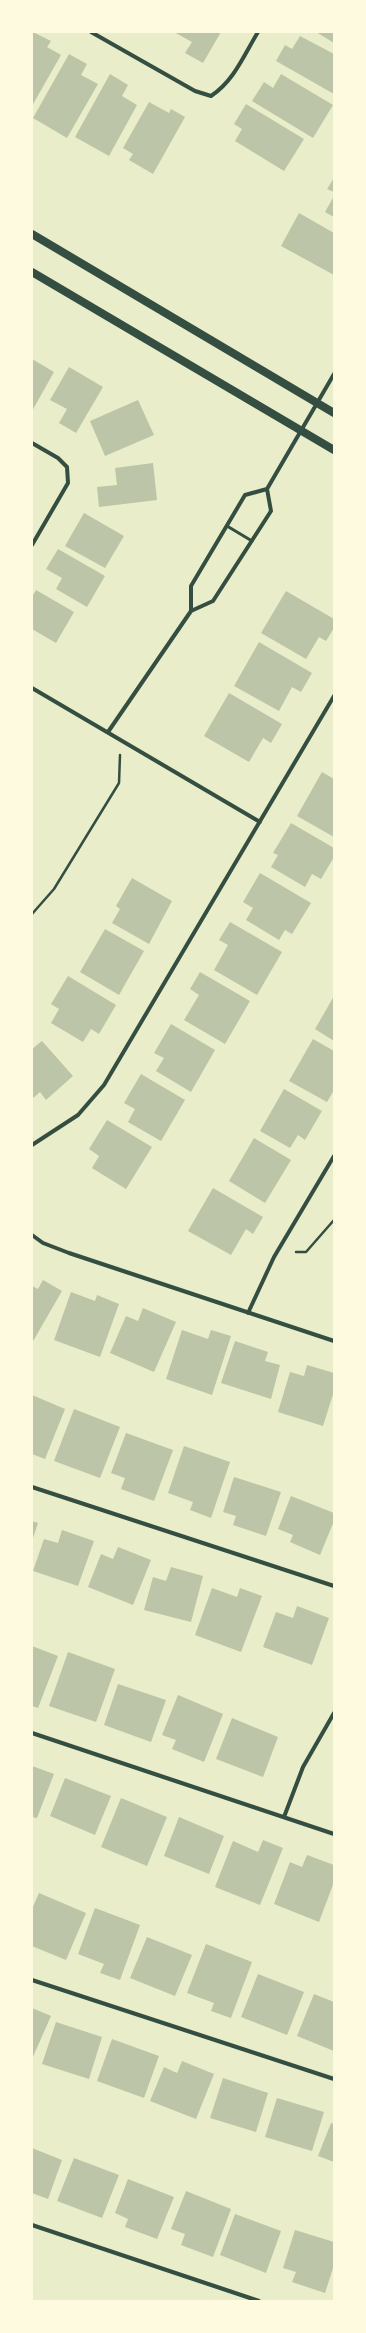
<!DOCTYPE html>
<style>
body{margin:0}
#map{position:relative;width:366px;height:2333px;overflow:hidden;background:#e9edc9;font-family:Arial,sans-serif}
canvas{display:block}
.frame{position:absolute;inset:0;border:33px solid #fefae0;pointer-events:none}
</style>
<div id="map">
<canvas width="366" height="2333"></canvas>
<div class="frame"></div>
</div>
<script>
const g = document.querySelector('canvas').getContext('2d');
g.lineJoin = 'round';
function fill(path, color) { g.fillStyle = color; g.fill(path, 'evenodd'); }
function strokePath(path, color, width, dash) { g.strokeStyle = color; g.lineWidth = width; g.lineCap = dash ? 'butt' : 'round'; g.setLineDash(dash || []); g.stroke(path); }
fill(new Path2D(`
 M33,32L51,41L47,47L61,55L32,106Z
 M174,32H221L203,63L185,53L192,42Z
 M316,32H334V43Z
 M300,36L334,54V94L276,61L285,45L292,49Z
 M69,54L87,64L81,75L98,84L67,138L33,118Z
 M110,74L128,85L122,96L137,105L109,156L75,137Z
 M281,74L333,105L313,138L252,101L264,82L273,88Z
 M149,102L169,113L171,109L185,117L153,174L129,160L133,154L123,148Z
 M246,104L304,139L284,171L235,141L242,129L234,124Z
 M334,178V192L327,189Z
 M334,196V217L325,212Z
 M299,213L334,233V275L281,246Z
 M32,359L54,372L32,411Z
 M69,367L103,387L76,433L59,423L67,409L50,400Z
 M138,400L154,435L105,456L90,421Z
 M153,463L157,500L99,507L97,487L117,485L115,468Z
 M84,513L124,536L105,568L65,546Z
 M58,549L105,576L87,607L56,589L62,578L46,569Z
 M36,590L74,612L56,643L32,629V597Z
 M286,591L334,619V628L326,641L319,637L306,659L261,633Z
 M259,642L312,673L301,692L292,687L279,711L234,686Z
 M229,693L282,724L271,743L263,738L249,762L204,736Z
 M322,772L334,779V837L297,816Z
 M291,823L334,848V857L321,879L312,874L305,887L271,867L278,855L273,853Z
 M260,873L311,903L292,934L285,930L279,940L246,920L253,908L243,902Z
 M132,878L172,901L149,944L112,923L120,909L116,906Z
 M230,922L282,952L257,995L214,970L228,945L219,940Z
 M105,929L144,951L119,995L80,972Z
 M200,972L250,1001L225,1044L184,1020L199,995L190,989Z
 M68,976L116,1005L99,1034L91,1029L83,1042L51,1023L59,1009L51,1004Z
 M334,996V1041L315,1029Z
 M171,1024L215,1050L191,1092L156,1071L164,1058L154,1053Z
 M313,1039L334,1051V1090L327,1102L289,1081Z
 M42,1041L73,1076L46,1100L40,1092L32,1099V1049Z
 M141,1074L185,1100L161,1141L128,1122L135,1109L124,1103Z
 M284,1089L322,1111L305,1140L298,1135L290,1148L260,1131Z
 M107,1120L152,1147L126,1189L92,1168L99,1156L89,1149Z
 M254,1138L291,1160L265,1203L229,1181Z
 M213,1188L263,1217L253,1234L246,1229L231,1255L188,1231Z
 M43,1280L62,1291L32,1343V1286L38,1289Z
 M71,1292L95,1301L97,1295L119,1304L100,1357L54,1340Z
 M143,1308L176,1322L154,1372L110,1353L126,1316L138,1321Z
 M182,1330L208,1339L211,1330L231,1336L212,1395L166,1379Z
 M235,1341L268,1352L265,1361L280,1365L271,1399L221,1383Z
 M307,1365L334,1373V1391L323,1426L278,1412L290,1372L304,1376Z
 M32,1395L65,1409L45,1459L32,1454Z
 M74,1409L120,1427L100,1478L54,1461Z
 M126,1433L173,1450L154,1501L121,1489L125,1478L111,1473Z
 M184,1446L230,1462L211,1518L190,1510L193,1502L168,1493Z
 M234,1477L281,1492L266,1536L233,1525L236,1516L223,1512Z
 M291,1496L334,1513V1521L320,1555L290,1542L293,1535L278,1529Z
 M32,1521L38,1523L32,1541Z
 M62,1530L94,1541L78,1586L33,1571L44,1539L58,1543Z
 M118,1547L151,1560L133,1605L88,1587L101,1554L113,1559Z
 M171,1567L203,1576L191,1622L144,1610L153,1577L166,1581Z
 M212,1588L237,1597L240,1588L262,1596L241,1652L195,1635Z
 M297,1606L329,1618L312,1665L263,1647L276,1612L293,1618Z
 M32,1646L58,1656L38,1708L32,1706Z
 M68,1652L115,1669L96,1722L49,1706Z
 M118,1684L166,1700L151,1742L104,1725Z
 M178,1695L223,1714L204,1762L172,1749L176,1740L162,1735Z
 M232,1718L278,1737L263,1777L216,1759Z
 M32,1766L54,1774L37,1818L32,1817Z
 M65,1778L111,1796L95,1835L50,1816Z
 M121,1798L167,1817L147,1866L101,1847Z
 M179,1817L224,1836L209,1874L164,1856Z
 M263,1840L283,1848L260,1905L215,1887L233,1841L258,1852Z
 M307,1855L334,1865V1882L319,1922L274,1904L290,1862L302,1867Z
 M39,1893L86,1913L66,1960L32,1946V1909Z
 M95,1908L140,1925L120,1980L100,1973L104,1964L78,1954Z
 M147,1937L192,1955L175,1996L130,1978Z
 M206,1944L252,1962L231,2018L211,2011L214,2003L187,1993Z
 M258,1974L304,1992L287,2035L241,2017Z
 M314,1994L334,2002V2051L297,2036Z
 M32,2008L51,2016L32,2059Z
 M56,2022L102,2037L89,2079L42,2064Z
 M112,2039L159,2056L144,2098L97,2081Z
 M182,2061L214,2074L196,2119L150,2101L164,2067L177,2073Z
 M223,2078L268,2093L256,2132L210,2118Z
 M277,2098L324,2112L312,2151L265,2137Z
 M331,2123L334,2124V2162L318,2156Z
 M32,2148L62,2160L48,2199L32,2193Z
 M74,2158L119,2175L102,2218L57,2201Z
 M128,2179L174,2197L157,2239L125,2227L128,2219L115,2213Z
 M186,2191L231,2209L213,2257L181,2245L185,2234L171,2229Z
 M235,2214L281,2231L266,2273L220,2255Z
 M295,2230L334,2242V2265L325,2293L292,2282L296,2272L283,2268Z`), '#bcc5a7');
strokePath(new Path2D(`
 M32,914L54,889L119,783L120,755
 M296,1252H306L334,1220`), '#344e41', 2.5);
strokePath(new Path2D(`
 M227,526L252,541`), '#344e41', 3);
strokePath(new Path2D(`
 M91,32L195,91L211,96C234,81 244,55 258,32
 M32,443L58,458L67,467L68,483L32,545
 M191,611L213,601L271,511L267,489L334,374
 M32,688L260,822
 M108,732L191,611V586L245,495L267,489
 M32,1145L78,1115L104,1085L334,696
 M32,1235L43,1243L69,1253L334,1341
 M248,1313L274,1257L334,1156
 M32,1487L334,1586
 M32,1733L334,1834
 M284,1817L303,1767L334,1713
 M32,1980L334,2079
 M32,2225L259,2301`), '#344e41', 4);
strokePath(new Path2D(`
 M32,234L334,413
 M32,272L334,450`), '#344e41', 8);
</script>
